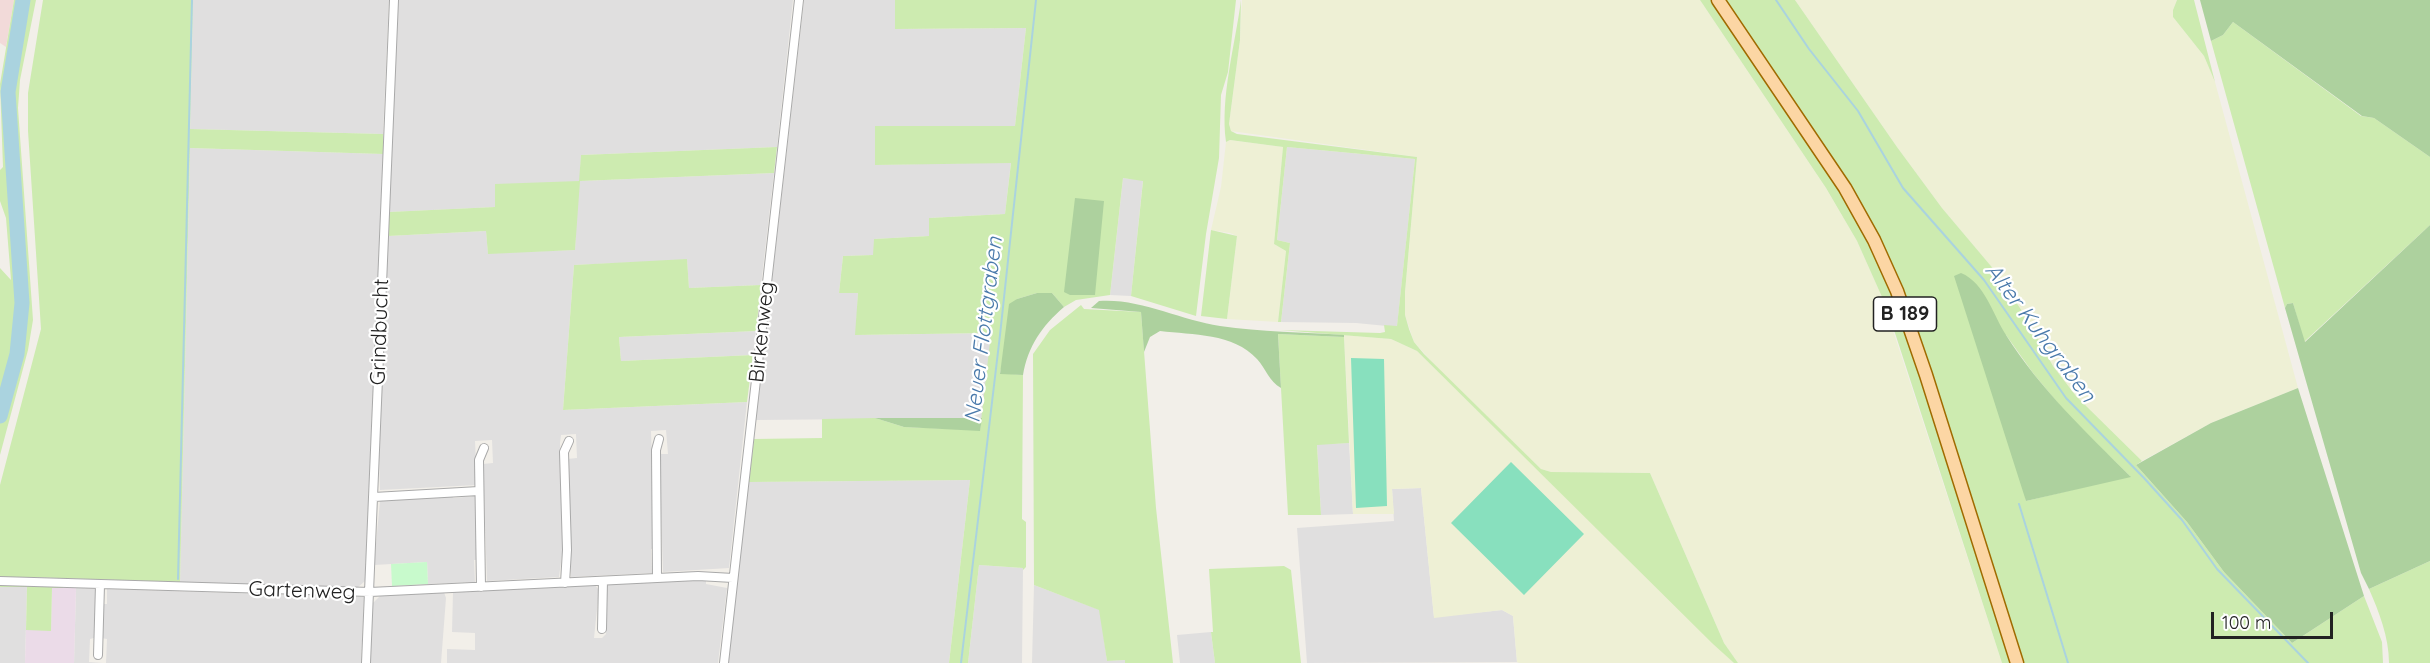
<!DOCTYPE html>
<style>
body{margin:0}
#map{position:relative;width:2430px;height:663px;overflow:hidden;background:#f2efe9;font-family:Quicksand,sans-serif}
canvas{display:block}
.scale{position:absolute;left:2211px;top:612px;width:122px;height:27px;box-sizing:border-box;border:3px solid #222;border-top:0;padding-left:8px;font-size:18px;line-height:21px;white-space:nowrap;color:#222;-webkit-text-stroke:4px #fff;paint-order:stroke}
</style>
<div id="map">
<canvas width="2430" height="663"></canvas>
<div class="scale">100 m</div>
</div>
<script>
const g = document.querySelector('canvas').getContext('2d');
g.lineJoin = 'round';
function fill(path, color) { g.fillStyle = color; g.fill(path, 'evenodd'); }
function strokePath(path, color, width, dash) { g.strokeStyle = color; g.lineWidth = width; g.lineCap = dash ? 'butt' : 'round'; g.setLineDash(dash || []); g.stroke(path); }
function write(font, color, halo, rows, align = 'center') {
  g.font = font + ' Quicksand,sans-serif'; g.lineWidth = 4.5; g.setLineDash([]); g.textBaseline = 'middle'; g.strokeStyle = halo; g.fillStyle = color; for (const [text, x, y, turn = 0] of rows) {
    g.save(); g.translate(x, y); g.rotate((+turn || 0) * Math.PI / 180); g.textAlign = isNaN(turn) ? turn : align; if (halo) g.strokeText(text, 0, 0); g.fillText(text, 0, 0); g.restore();
  }
}
fill(new Path2D(`
 M193,0H389L383,134L190,129Z
 M398,0H793L777,147L581,155L580,181L774,173L761,285L689,288L687,260L574,265L563,410L747,402L729,568L663,572L659,454H668L666,430L651,431L655,549H651L652,573L571,577L567,459L577,458L576,434L561,435L560,443L564,539L559,577L487,581L483,464L493,463L492,440L475,441L477,485L380,490L379,457L385,307L390,304V295L386,292L388,236L486,231L488,253L575,250L576,231L495,184L496,207L389,212Z
 M804,0H895L896,29L1026,28L1015,126H875V165L1011,162L1005,214L929,218V236L874,239V255L843,256L839,293L858,292L856,335L992,333L982,418L756,420Z
 M1287,147L1415,159L1397,327L1356,323L1281,322L1290,243L1277,240Z
 M190,148L383,154L365,581L357,588L180,582Z
 M1123,178L1143,180L1131,296L1110,295Z
 M756,331L753,355L621,361L619,337Z
 M1349,443L1353,514L1321,515L1317,444Z
 M970,480L949,663H728L749,482Z
 M1421,488L1434,617L1502,610L1513,616L1517,662L1307,663L1297,528L1394,521L1392,489Z
 M452,494L453,498L477,496L479,560H474L475,582L428,584L427,562L374,565L380,501L404,500L412,496Z
 M979,565L1023,568L1022,663H968Z
 M706,579V584L727,588L718,663H447V649L475,650V633L452,632L453,592L595,585L599,590L594,638H602L606,634L607,584Z
 M1034,585L1100,610L1107,661L1125,660V663H1032Z
 M0,587H27L25,663H0Z
 M76,588H96L94,638L90,639L89,662L103,663H74Z
 M107,589L364,597L361,663H106L107,639L101,638L102,604H107Z
 M444,592L446,598L441,663H370L372,604L380,596Z
 M1211,632L1215,663H1180L1177,635Z`), '#e0dfdf');
fill(new Path2D(`
 M0,0H14L6,47L0,43Z`), '#f2dad9');
fill(new Path2D(`
 M52,588H76L74,663H25L26,630H51Z`), '#ebdbe8');
fill(new Path2D(`
 M1242,0H1700L1826,188L1857,241L1882,297L2002,663H1738L1724,643L1650,473L1551,472L1541,469L1440,371L1414,342L1405,315V292L1417,157L1231,131L1229,124L1240,40Z
 M1795,0H2177L2173,10V17L2204,56L2215,82L2298,388L2211,423L2142,461L2076,396L2053,366L2026,317L1996,272L1942,208L1897,147Z
 M1230,140L1283,147L1274,244L1286,251L1278,322L1227,319L1237,236L1230,233L1211,230L1221,187L1226,142Z
 M1344,335L1391,339L1417,351L1734,663H1519L1517,662L1513,616L1502,610L1434,618L1421,488L1392,489L1394,514H1353Z`), '#eef0d5');
fill(new Path2D(`
 M14,0H36L20,80L18,108L33,320L28,350L0,455V268L11,280L6,218L0,201V170L3,167L0,84Z
 M43,0H193L190,129L383,134V154L190,148L180,582L28,577L27,580L0,579V485L41,329L28,131V93Z
 M895,0H1236L1228,72L1221,95L1219,158L1206,234L1196,316L1131,296L1143,181L1123,178L1110,295L1076,300L1064,307L1052,293H1037L1017,299L1000,373L1023,375L1022,519L1026,522V567L1023,570V568L979,565L968,663H949L970,480L749,482L754,439L822,438V419L875,418L904,427L980,430L991,333L855,335L858,293H839L843,256L873,255L874,239L929,236V218L1005,214L1011,163L875,165V126H1015L1026,28L895,29Z
 M1241,0L1240,40L1229,124L1231,131L1237,134L1417,157L1405,292V315L1409,329L1414,342L1424,354L1541,469L1551,472L1650,473L1724,643L1738,663H1734L1713,644L1417,351L1391,339L1280,330L1380,333L1385,332L1384,325L1397,326L1415,159L1287,147L1277,240L1290,243L1281,322H1278L1286,251L1274,244L1283,147L1230,140L1226,142C1220,97 1235,46 1241,0Z
 M1700,0H1712C1756,68 1805,133 1847,202C1873,245 1892,292 1909,340L2012,663H2002L1896,336L1882,297L1857,241L1826,188Z
 M1724,0H1795L1897,147L1942,208L1996,272L2026,317L2053,366L2076,396L2142,461L2136,465L2187,522L2224,572L2292,643L2364,596L2382,642L2383,663H2023L1898,282ZM2006,335L2033,373L2071,419L2130,476L2026,501Z
 M2177,0H2194L2215,82L2204,56L2173,17V10Z
 M2233,22L2361,116L2374,118L2430,157V225L2304,342L2293,303L2287,304L2285,308L2211,41L2223,35Z
 M777,147L774,173L580,181L575,250L488,254L486,231L388,236L389,212L495,207V184L579,181L581,155Z
 M1211,230L1237,236L1227,319L1201,316Z
 M687,259L689,288L761,285L756,331L619,337L621,361L753,355L747,402L563,410L574,265Z
 M1081,305L1084,309L1141,312L1156,508L1173,663H1125V660L1107,661L1099,610L1034,585L1033,354L1050,330Z
 M1278,334L1344,337L1349,443L1317,445L1321,515H1288Z
 M2430,561V663H2389C2389,637 2379,612 2369,589Z
 M1284,566L1291,570L1301,663H1215L1211,632H1213L1209,569Z
 M0,584L62,587L63,588H52L51,631L26,630L27,587H0Z`), '#cdebb0');
fill(new Path2D(`
 M2200,0H2430V157L2374,118L2362,116L2233,22L2223,35L2211,41Z
 M1075,198L1104,201L1095,295H1070L1064,292Z
 M2430,225V561L2369,589L2361,573L2285,308L2287,304L2293,303L2305,342Z
 M1961,273C1985,283 1993,315 2006,335C2040,389 2086,432 2131,477L2026,501L1954,276Z
 M1037,293H1052L1064,307C1042,326 1028,346 1023,375L1000,374L1009,304L1017,299Z
 M1099,301C1140,298 1180,320 1220,326C1261,332 1303,332 1344,335V337L1278,334L1281,388C1269,381 1266,369 1257,359C1233,333 1193,335 1160,331L1150,337L1144,352L1141,312L1091,308Z
 M2298,388L2364,596L2292,643L2224,572L2187,522L2136,465L2211,423Z
 M875,418H982L980,431L904,427Z`), '#add19e');
fill(new Path2D(`
 M427,562L428,584L392,586L391,564Z`), '#c8facc');
fill(new Path2D(`
 M1351,358L1384,359L1387,506L1356,508Z
 M1511,462L1584,534L1524,595L1451,523Z`), '#88e0be');
strokePath(new Path2D(`
 M1776,0L1809,49L1858,111L1903,188L1984,280L2066,398L2144,478L2182,520L2217,569L2308,663
 M2019,504L2068,663
 M178,579L192,0
 M961,663L1000,335L1036,0`), '#aad3df', 2);
strokePath(new Path2D(`
 M0,416L17,354L22,303L8,92L23,0`), '#aad3df', 15);
const minor = new Path2D(`
 M374,497L479,491
 M657,578L656,450L659,439
 M0,581L370,592L698,576L733,578
 M565,583L567,550L564,452L569,441
 M481,587L479,460L484,448
 M602,629L603,581
 M98,655L100,585
 M366,663L394,0
 M724,663L799,0`);
const primary = new Path2D(`
 M1718,0L1845,188L1874,240L1897,291L1926,375L2017,663`);
strokePath(minor, '#a9a9a9', 10);
strokePath(primary, '#a06b00', 15);
strokePath(minor, '#fff', 8);
strokePath(primary, '#fcd6a4', 12);
for (const [x, y, w] of [
 [1905,314,63]
]) { const box = new Path2D(); box.roundRect(x - w / 2, y - 17, w, 34, 4.5); g.fillStyle = '#fff'; g.fill(box); strokePath(box, '#222', 1.5); }
write('bold 20px', '#222', null, [
 ["B 189",1905,314]
]);
write('21px', '#222', '#fff', [
 ["Grindbucht",380,332,-88],
 ["Birkenweg",762,332,-84],
 ["Gartenweg",302,591,2]
]);
write('italic 22px', '#4a7aab', '#fff', [
 ["Neuer Flottgraben",984,330,-83],
 ["Alter Kuhgraben",2040,333,53]
]);
</script>
